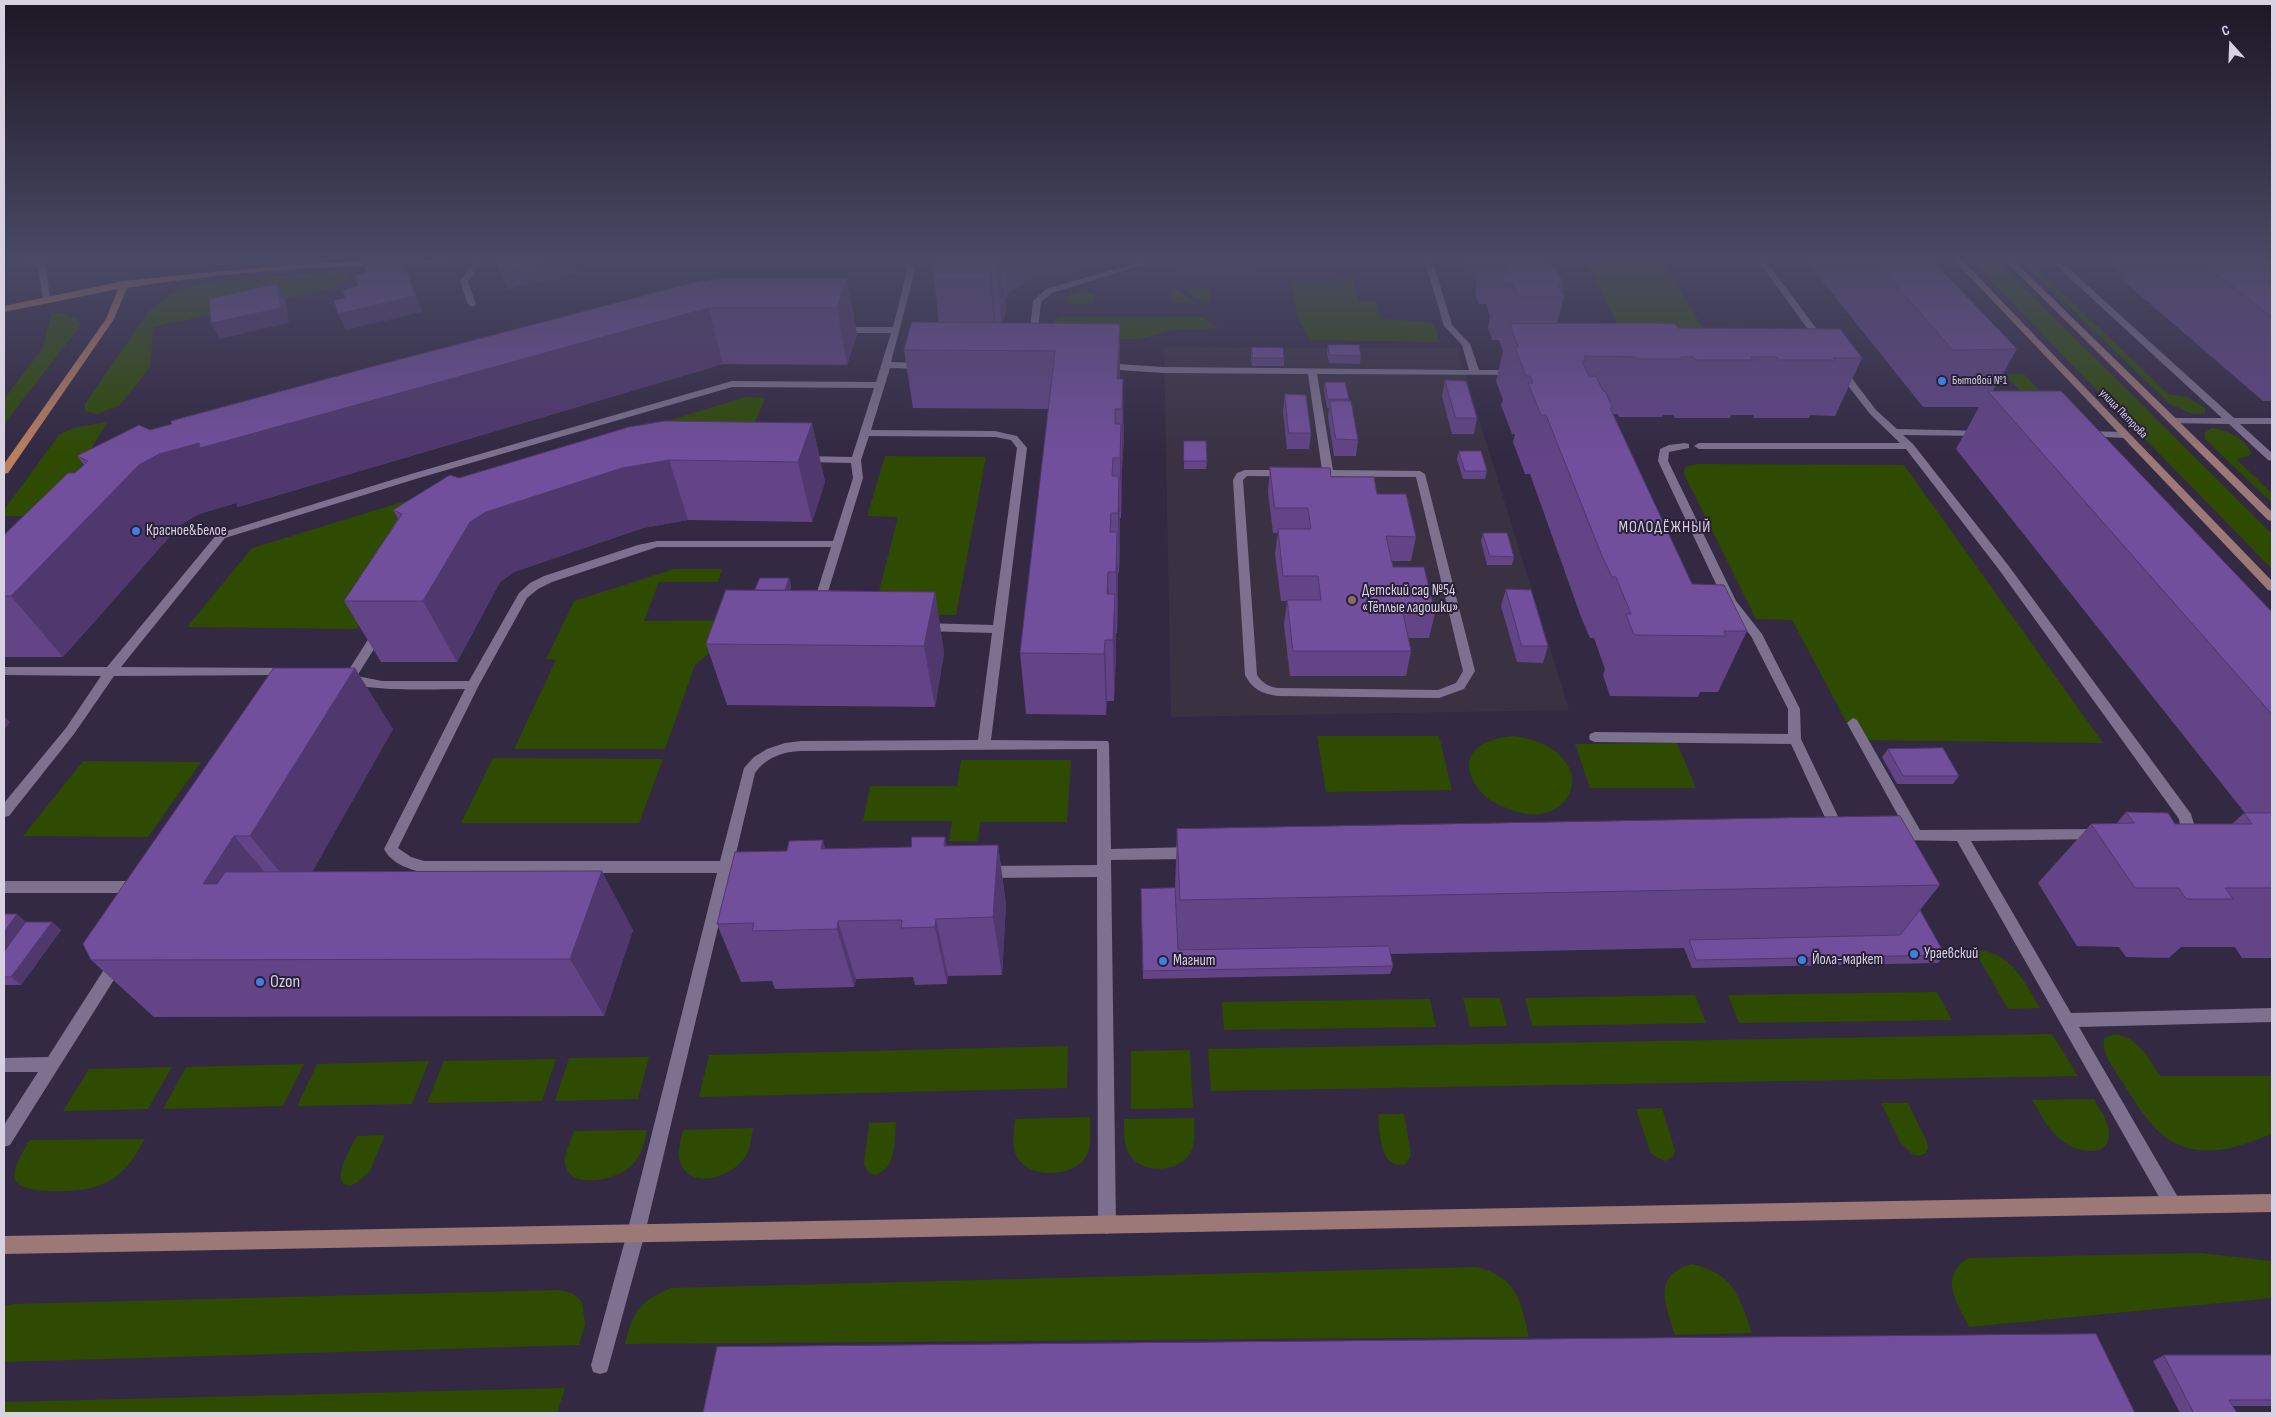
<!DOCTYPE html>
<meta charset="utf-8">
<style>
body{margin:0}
#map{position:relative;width:2276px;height:1417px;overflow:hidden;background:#332942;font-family:"Sofia Sans Condensed",sans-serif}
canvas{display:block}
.frame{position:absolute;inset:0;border:5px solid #d7d1e2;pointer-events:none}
.north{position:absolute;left:2206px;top:20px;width:50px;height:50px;-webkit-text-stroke:4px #291f38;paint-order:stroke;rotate:340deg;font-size:14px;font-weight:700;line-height:20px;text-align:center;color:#d7d1e2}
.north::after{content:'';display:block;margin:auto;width:18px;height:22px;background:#d7d1e2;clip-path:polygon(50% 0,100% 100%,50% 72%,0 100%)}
</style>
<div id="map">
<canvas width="2276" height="1417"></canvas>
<div class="frame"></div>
<div class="north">С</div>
</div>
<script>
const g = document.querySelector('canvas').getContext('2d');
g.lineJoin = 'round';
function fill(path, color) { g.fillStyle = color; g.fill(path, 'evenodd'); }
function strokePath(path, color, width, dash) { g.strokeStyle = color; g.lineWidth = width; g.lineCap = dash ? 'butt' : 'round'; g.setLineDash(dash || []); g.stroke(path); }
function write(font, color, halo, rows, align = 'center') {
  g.font = font + ' "Sofia Sans Condensed",sans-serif'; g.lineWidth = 4; g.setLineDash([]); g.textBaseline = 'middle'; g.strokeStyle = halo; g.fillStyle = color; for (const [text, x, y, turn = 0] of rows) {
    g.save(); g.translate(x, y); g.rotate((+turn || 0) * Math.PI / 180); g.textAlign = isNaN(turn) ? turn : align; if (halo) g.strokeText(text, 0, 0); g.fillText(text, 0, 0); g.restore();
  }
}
fill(new Path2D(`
 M1164,347L1457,348L1569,710L1171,717Z`), '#3a3243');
fill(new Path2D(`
 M1187,258H1258L1260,269L1163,267L1162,266Z
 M1584,258H1661L1711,341L1626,340Z
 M1968,258H1994L2272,534V569Z
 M2018,258H2039L2028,260L2168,394L2187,397L2205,408V413L2192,414L2170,404Z
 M337,271L348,274L349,278L334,288L153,327L150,367L120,405L97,414L85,411V404L148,312L170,294L192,286L229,280Z
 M1353,276L1358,301L1377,302L1381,319L1430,322L1434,325L1440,342L1310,340L1297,317L1292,282H1331Z
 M1181,287L1207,288L1210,290V301L1205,304Z
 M1174,288H1175L1197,304L1173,302L1171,290Z
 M1082,291L1094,293V301C1087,305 1074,306 1067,300L1070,295Z
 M52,313H62L78,319L80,324L77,330L4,424V399L42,349Z
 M1060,317H1201L1218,328L1173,330L1140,339H1052L1055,320Z
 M2005,374H2024L2043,395H2024Z
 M746,397L765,398L743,451L425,523L357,629L187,627L252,548Z
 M107,422L65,493L46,516H4V510L59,435L73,428Z
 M2212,428C2227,430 2245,438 2251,453L2249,456L2236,459L2272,493V503L2205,439V432Z
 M885,456L986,457L956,615L873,614L898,517L867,516Z
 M1697,464L1904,465L2103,743L1856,740L1792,620L1756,619L1684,474L1685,467Z
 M674,569H722L718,582H659L644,621L732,620L727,638L695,665L665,749H514L556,660L546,659L574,601Z
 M1317,736H1439L1452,790L1326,792Z
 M1515,736C1610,752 1573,840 1504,807C1494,803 1483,797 1477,787C1455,752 1484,738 1515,736Z
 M1677,743L1696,788H1590L1575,744Z
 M493,758L663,759L639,823H461Z
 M961,760H1071L1067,822H980L978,841H949L952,821H863L870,786H957Z
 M83,761L201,762L148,837L23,836Z
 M1974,950C2010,950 2024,981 2040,1008L2008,1009Z
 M1937,992L1952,1020L1739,1023L1728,995Z
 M1695,995L1706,1023L1532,1026L1525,998Z
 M1463,998H1500L1507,1026L1470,1027Z
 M1430,999L1436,1027L1224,1030L1222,1002Z
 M2052,1034L2078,1076L1211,1091L1208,1049Z
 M2115,1034C2139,1038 2147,1057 2161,1076H2272V1134C2255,1140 2235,1149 2217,1150C2166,1155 2147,1121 2123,1083C2115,1070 2101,1054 2104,1038Z
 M1068,1046L1067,1088L699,1097L709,1055Z
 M1190,1050L1193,1108L1131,1109V1051Z
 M649,1057L638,1099L555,1101L569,1058Z
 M556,1059L542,1101L427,1103L444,1061Z
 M429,1061L412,1104L297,1106L317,1064Z
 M304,1064L283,1106L163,1109L186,1067Z
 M172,1067L148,1109L63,1111L89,1069Z
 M2094,1099C2099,1108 2106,1117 2108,1127C2115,1159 2079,1154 2062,1141C2049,1131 2041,1115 2032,1100Z
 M1881,1103H1908L1927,1142L1928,1148L1926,1153L1919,1156L1912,1154L1900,1142Z
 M1662,1108L1675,1151L1674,1156L1665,1161L1654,1156L1650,1151L1636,1109Z
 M1378,1114H1404L1411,1155L1406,1164C1379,1171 1380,1132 1378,1114Z
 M1090,1117C1090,1129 1092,1144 1087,1155C1076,1178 1029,1179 1017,1157C1011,1146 1014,1131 1015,1119Z
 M1194,1118C1194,1130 1196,1142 1191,1152C1180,1173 1145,1174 1131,1157C1123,1147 1124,1131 1124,1119Z
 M896,1122C894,1142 897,1168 875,1175L868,1172L864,1163L869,1123Z
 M753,1128C751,1137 751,1149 745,1157C733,1176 692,1191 681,1164C676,1153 681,1140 683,1130Z
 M647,1130C644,1143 642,1156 632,1165C618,1180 566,1192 565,1161C565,1151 571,1140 574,1131Z
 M385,1135L370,1171L358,1182L350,1186L343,1184C335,1172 351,1148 357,1136Z
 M145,1139C136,1154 129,1168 114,1178C96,1190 77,1191 56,1191C8,1191 5,1179 30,1140Z
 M2200,1253L2272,1261V1298L1969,1327C1957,1302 1938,1278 1968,1258Z
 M1691,1264C1734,1273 1739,1296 1752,1333L1675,1335C1666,1305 1651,1277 1691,1264Z
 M1477,1267C1518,1278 1520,1300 1529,1337L625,1344C633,1312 639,1301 671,1288Z
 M560,1290L574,1294L582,1302L585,1324L579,1345L4,1362V1306L13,1304Z
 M565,1388L557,1413H4V1402Z`), '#2e4b01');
fill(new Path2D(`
 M17,258H25L40,262L45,258H53L46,265L50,300L43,298L38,267L21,263Z
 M476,258L483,259L468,282L476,304L472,307L468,304L460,282Z
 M907,258H915V271L891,362L923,363L928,366L923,369L890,368L871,430L995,431L1017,436L1027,448L991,740L1108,741L1109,744L1111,849L1191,847L1196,849L1198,853L1196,857L1191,859L1111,860L1116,1225L1113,1231L1107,1234L1101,1231L1098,1225L1097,877L984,878L979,876L977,872L979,868L984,866L1097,865V749L801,751C782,752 767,757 755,773L734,862L739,867L737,871L731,873L645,1233L609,1365L607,1372L600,1374L593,1372L591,1365L627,1233L717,873H424C409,869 392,864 384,849L465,689C445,689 353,693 343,679L376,627L380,626L386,630L357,676L382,681H469L519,593L530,583L544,576L638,545L657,541H833L853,478L851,463L805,462L800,459L805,456L852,457L874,388L732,387L419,478L225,538L121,667L287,668L293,672L291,675L114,676L74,734L9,816L4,817V803L66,728L101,676L4,675V667H107L217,534L411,474L732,381L876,382L891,333H841L837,330L841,327H893L907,271ZM869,436L995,437L1011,440L1017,448L993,625L923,623L917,627L923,631L992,633L978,740L801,741L785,743L767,749L754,757L744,768L720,861H424L411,857L398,848L479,685L527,598L538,589L552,582L657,547H831L813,605L815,608H823L863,478L861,460Z
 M1153,258H1165L1052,293L1041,302L1037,338L1033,341L1029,338L1033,301L1046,289Z
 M1424,258H1432L1452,325L1470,344L1479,370H1515L1520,373L1518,375L1317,374L1333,470L1420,471L1425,474L1475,671L1464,689L1439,698L1278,696C1262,694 1252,689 1245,675L1233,480L1237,473L1245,470H1322L1308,374L1164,373L1103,369L1098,366L1103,363L1164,367L1469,370L1462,345L1444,326ZM1247,476L1416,477L1463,671L1456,683L1438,690L1278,688C1269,687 1262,683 1257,675L1243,480Z
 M1756,258H1764L1824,339V343H1818Z
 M2048,258H2057L2234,418H2272V424H2240L2272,453V461L2268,460L2229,424L2170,423L2168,421L2173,418H2222Z
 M1841,367L1844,368L1876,410L1897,429L1984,431V435L1981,436L1903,435L1913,444L2008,565L2191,814L2194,824L2190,833L2176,837L2171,836L2169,832L2171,828L2180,825L2179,819L2000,571L1906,449H1699L1694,446L1699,443H1900L1870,414L1836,370Z
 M2086,431L2125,432L2130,435L2125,438L2083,436V432Z
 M1685,443L1689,444V448L1669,452L1668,461L1736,601L1762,634L1800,709L1801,739L1846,833L1844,837L1839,838L1834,837L1791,744L1595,742L1590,740L1589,737L1590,734L1595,732L1788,734V709L1751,636L1725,603L1658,461L1660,449L1669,445Z
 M1853,718L1857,720L1920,830L2098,829L2103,830L2105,834L2103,838L2098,839L1971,841L2071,1013L2272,1008V1022L2079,1027L2179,1199L2182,1205L2179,1211L2173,1214L2167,1211L1957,841L1888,840L1886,836L1888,832L1906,830L1847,723Z
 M4,881H138L143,883L145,887L143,891L138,893H4Z
 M117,956L122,957L124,962L122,967L10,1145L4,1147V1125L38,1072H4V1058L48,1057L112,957Z`), '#7d718f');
fill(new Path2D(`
 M1952,258H1960L2272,581V591L2268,590Z
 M2002,258H2011L2272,512V521L2268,520Z
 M2272,1194V1212L4,1254V1236Z`), '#9c7877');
fill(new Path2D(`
 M438,258L514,259L510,261C382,264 253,267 127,288L114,319L8,473L4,474V464L106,319L118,289L4,312V306L123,281L192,274L319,263Z`), '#bb7f60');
fill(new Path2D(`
 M494,258L578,273L508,289L500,272Z
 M936,258H1109L1099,261L1096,259L1081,263V266L1044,277L1042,275L1024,280V283L1008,293L1007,297H1005L1006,307L1003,323L1120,379L1124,437L1122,468L1121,518H1120V536L1119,573H1118V592L1117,633H1116V655L1114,701H1107L1106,715L1026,714L1020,653L1049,409L913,408L904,350L939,323L934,278Z
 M1462,258H1548L1547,261L1549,266L1564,285L1562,293L1564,297L1557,323L1678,328L1862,358L1835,416L1810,415L1809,418H1754L1753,415H1731L1730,418H1675L1673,415H1663L1662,417H1619L1618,414H1613L1692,584L1747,631L1718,692H1700L1698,697L1610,696L1603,675L1605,669L1594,638H1590L1581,617L1530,474H1525L1513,442L1515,434H1512L1501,405L1503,400L1496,381L1503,351L1499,340H1492L1488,328L1490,316L1486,304H1479L1475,293L1477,281L1473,269H1466Z
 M1804,258H1930L2017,349L1993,391L2272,612V958H2242L2235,947H2181L2169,958L2126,957L2119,947L2077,946L2038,883L2091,824H2116L2126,812L2175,824H2232L2244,813H2245L1956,449L1979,407H1923Z
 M2102,258H2272V401H2263L2119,277L2121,274Z
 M847,279L857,335L847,365L723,364L238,507L236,503L199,514L180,525L63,657H4V535L75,473L84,465L77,456L150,430L367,368Z
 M1328,345L1361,356L1360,364L1329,363L1327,353Z
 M1252,347L1284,358V366H1252L1251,355Z
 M1445,380L1477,418L1474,434H1452L1442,396Z
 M1325,382L1349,399L1358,440L1356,456H1334L1328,417L1329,408H1327L1324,390Z
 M1285,394L1311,433L1309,449H1287L1283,411Z
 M812,423L825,482L812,522L688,520L643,528L514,572L500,582L457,662H381L344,601L398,519L393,510L459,478Z
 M1184,449L1207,461L1206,469H1184Z
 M1459,451L1487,471L1485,479H1463L1457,459Z
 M1270,467L1331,477L1377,494L1416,537L1411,561H1392L1393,567L1435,613L1429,638H1408L1411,651L1406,676H1290L1284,625L1287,601H1281L1275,554L1278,533H1273L1268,492Z
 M1483,533L1514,557L1512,565H1487L1481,541Z
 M789,578L791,586L790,590L935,592L944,653L935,707L727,705L706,644Z
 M1506,589L1548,646L1543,663L1517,662L1501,606Z
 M274,668L393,729L312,872L633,930L604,1016L154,1017L91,960Z
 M1888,749L1959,776L1953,784H1897L1882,757Z
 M1177,829L1940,885L1920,910L1945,955L1938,963L1692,968L1684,948L1390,954L1393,966L1390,974L1143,979L1141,889L1175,888Z
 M998,845L1006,905L1002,975L948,976L947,984L915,985L913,977L856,979L854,987L775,989L772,981L741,982L717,924L787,851Z
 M4,914L26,922H52L61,930L21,985H4Z
 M2164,1355H2272V1406H2232L2237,1413H2180L2153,1361Z`), '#624487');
fill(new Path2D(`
 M402,258L407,270L422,312L346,330L338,314Z
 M573,258L578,273L508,289L502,274Z
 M1000,258H1001L1006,307L1002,330L997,275Z
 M1004,258H1041L1042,275L1024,280V283L1008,293L1007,297Z
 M1043,258H1096V259L1081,263V266L1044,277Z
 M1099,258H1109L1099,261Z
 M991,274L996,330L995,336L990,280Z
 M847,279L857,335L847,365L837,308Z
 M277,284L285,300L289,323L220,339L211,323Z
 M708,308L723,364L238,507L236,503L199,514L180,525L63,657L11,596L139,465L159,454Z
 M1120,324V381L1117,379Z
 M1123,379L1124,437L1122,468V409Z
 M812,423L825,482L812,522L798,462Z
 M1121,424L1122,484L1121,518L1120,458Z
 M669,460L688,520L643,528L514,572L500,582L457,662L423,601L470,522L486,512L622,468Z
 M1119,476L1120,536L1119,573L1118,513Z
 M1117,532L1118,592L1117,633L1116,572Z
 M1108,572L1110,633L1107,594Z
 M789,578L791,586L786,601L784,593Z
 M935,592L944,653L935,707L924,646Z
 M1115,594L1116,655L1114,701L1113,640Z
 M1105,640L1107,701L1106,715L1104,654Z
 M355,668L393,729L299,895L250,836Z
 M4,716L10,722L4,730Z
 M234,836L284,895L203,884Z
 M945,837L956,896L944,846Z
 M823,840L840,899L821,849Z
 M998,845L1006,905L1002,975L993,917Z
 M602,871L633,930L604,1016L570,959Z
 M17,914L36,931L4,973V932Z
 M936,919L948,976L947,984L935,927Z
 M838,921L856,979L854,987L837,929Z
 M52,922L61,930L21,985L11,977Z`), '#50376e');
const building = new Path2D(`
 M384,258H402L415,296L338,314L334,300L345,298L343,290L358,286L355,275L366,273L363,263Z
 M494,258H571L502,274Z
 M936,258H1000L997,275L991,274L990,280H941V278H934Z
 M1501,258H1546L1549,266H1555L1564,285H1558L1564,297H1518L1512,284H1505L1500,272H1508Z
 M1873,258H1930L2017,349L1953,350Z
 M2196,258H2254L2272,272V317Z
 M718,279H847L837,308H708L200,448L199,443L159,454L139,465L11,596H4V535L68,473H75L88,461L77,456L139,425L150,430L172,424L171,421L367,368L692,283Z
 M277,284L281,308L211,323L209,299Z
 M912,322L1120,324L1117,379H1123L1122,409H1115V424H1121L1120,458H1113L1112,476H1119L1118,513H1111L1110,532H1117L1116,572H1108L1107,594H1115L1113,640H1105L1104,654L1020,653L1055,351L904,350Z
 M1649,323L1675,324L1678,328L1840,329L1862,358H1833L1835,360H1778L1777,357H1751L1753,360H1696L1694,357H1681L1682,359H1638L1636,357L1584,356L1586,361H1582L1589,376H1596L1603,391H1605L1613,408H1610L1692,584L1724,585L1747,631H1724L1726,636L1634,635L1626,614H1631L1616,577H1612L1602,556L1546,415H1541L1528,383H1533L1530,376H1526L1515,347H1518L1510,324Z
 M1328,345H1359L1361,356L1330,355Z
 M1252,347L1283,348L1284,358H1253Z
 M1445,380L1466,381L1477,418H1456Z
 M1325,382H1345L1349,399H1328Z
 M1988,391H2061L2272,612V714Z
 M1285,394L1306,395L1311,433H1289Z
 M1330,401H1351L1358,440L1336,439Z
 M665,421L812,423L798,462L669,460L622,468L486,512L470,522L423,601H344L402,514L393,510L450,475L459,478L629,427Z
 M1184,441H1206L1207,461H1184Z
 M1459,451H1481L1487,471H1465Z
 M1270,467L1330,468L1331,477H1374L1377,494H1406L1416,537L1386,536L1393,567H1424L1435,613H1403L1411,651H1293L1287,600H1321L1318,576H1283L1278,529H1311L1308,508H1275Z
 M1483,533H1507L1514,557L1490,556Z
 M760,578H789L785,590H755Z
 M1506,589L1531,590L1548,646H1522Z
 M726,590L935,592L924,646L706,644Z
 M274,668H355L250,836H234L203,884H217L225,872L602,871L570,959L91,960L83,944Z
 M1943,748L1959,776H1903L1888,749Z
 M2126,812L2168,813L2175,824H2252L2244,813H2272V888H2225L2233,899H2186L2179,888H2135L2091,824L2134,823Z
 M1900,816L1940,885L1180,900L1177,829Z
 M912,837H945L944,846L998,845L993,917L936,919L935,927L901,928L902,920L838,921L837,929L752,931L754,923L717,924L735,852L787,851L789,841L823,840L821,849L911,847Z
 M1175,888L1178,950L1389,946L1393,966L1143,971L1141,889Z
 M1920,910L1945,955L1696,960L1689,940L1900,935Z
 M4,914H17L4,932Z
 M26,922H52L11,977H4V952Z
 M2096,1334L2135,1413H703L717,1347Z
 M2164,1355H2272V1400H2229L2237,1413H2194Z`);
fill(building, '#724f9d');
strokePath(building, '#50376e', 1);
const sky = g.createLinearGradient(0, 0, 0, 456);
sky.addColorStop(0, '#1c1724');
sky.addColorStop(0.57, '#4a4965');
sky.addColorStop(1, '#4a496500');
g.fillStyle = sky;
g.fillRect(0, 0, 2276, 456);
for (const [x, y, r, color] of [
 [1942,381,5,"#3f7fe0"],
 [136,531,5,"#3f7fe0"],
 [1352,600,5,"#8d6e63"],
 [1914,954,5,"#3f7fe0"],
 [1802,960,5,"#3f7fe0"],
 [1163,961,5,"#3f7fe0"],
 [260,982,5,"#3f7fe0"]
]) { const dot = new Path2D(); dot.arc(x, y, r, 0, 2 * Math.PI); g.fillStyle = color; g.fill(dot); strokePath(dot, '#291f38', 2); }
write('12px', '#d7d1e2', '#291f38', [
 ["Бытовой №1",1952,381]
], 'left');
write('12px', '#d7d1e2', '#291f38', [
 ["улица Петрова",2123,414,46]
]);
write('15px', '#d7d1e2', '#291f38', [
 ["Красное&Белое",146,531],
 ["Детский сад №54",1362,591],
 ["«Тёплые ладошки»",1362,608],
 ["Ураевский",1924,954],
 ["Йола-маркет",1812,960],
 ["Магнит",1173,961]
], 'left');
g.letterSpacing = '1px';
write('16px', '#d7d1e2', '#291f38', [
 ["МОЛОДЁЖНЫЙ",1665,528]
]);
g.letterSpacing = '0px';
write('18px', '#d7d1e2', '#291f38', [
 ["Ozon",270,982]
], 'left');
</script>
